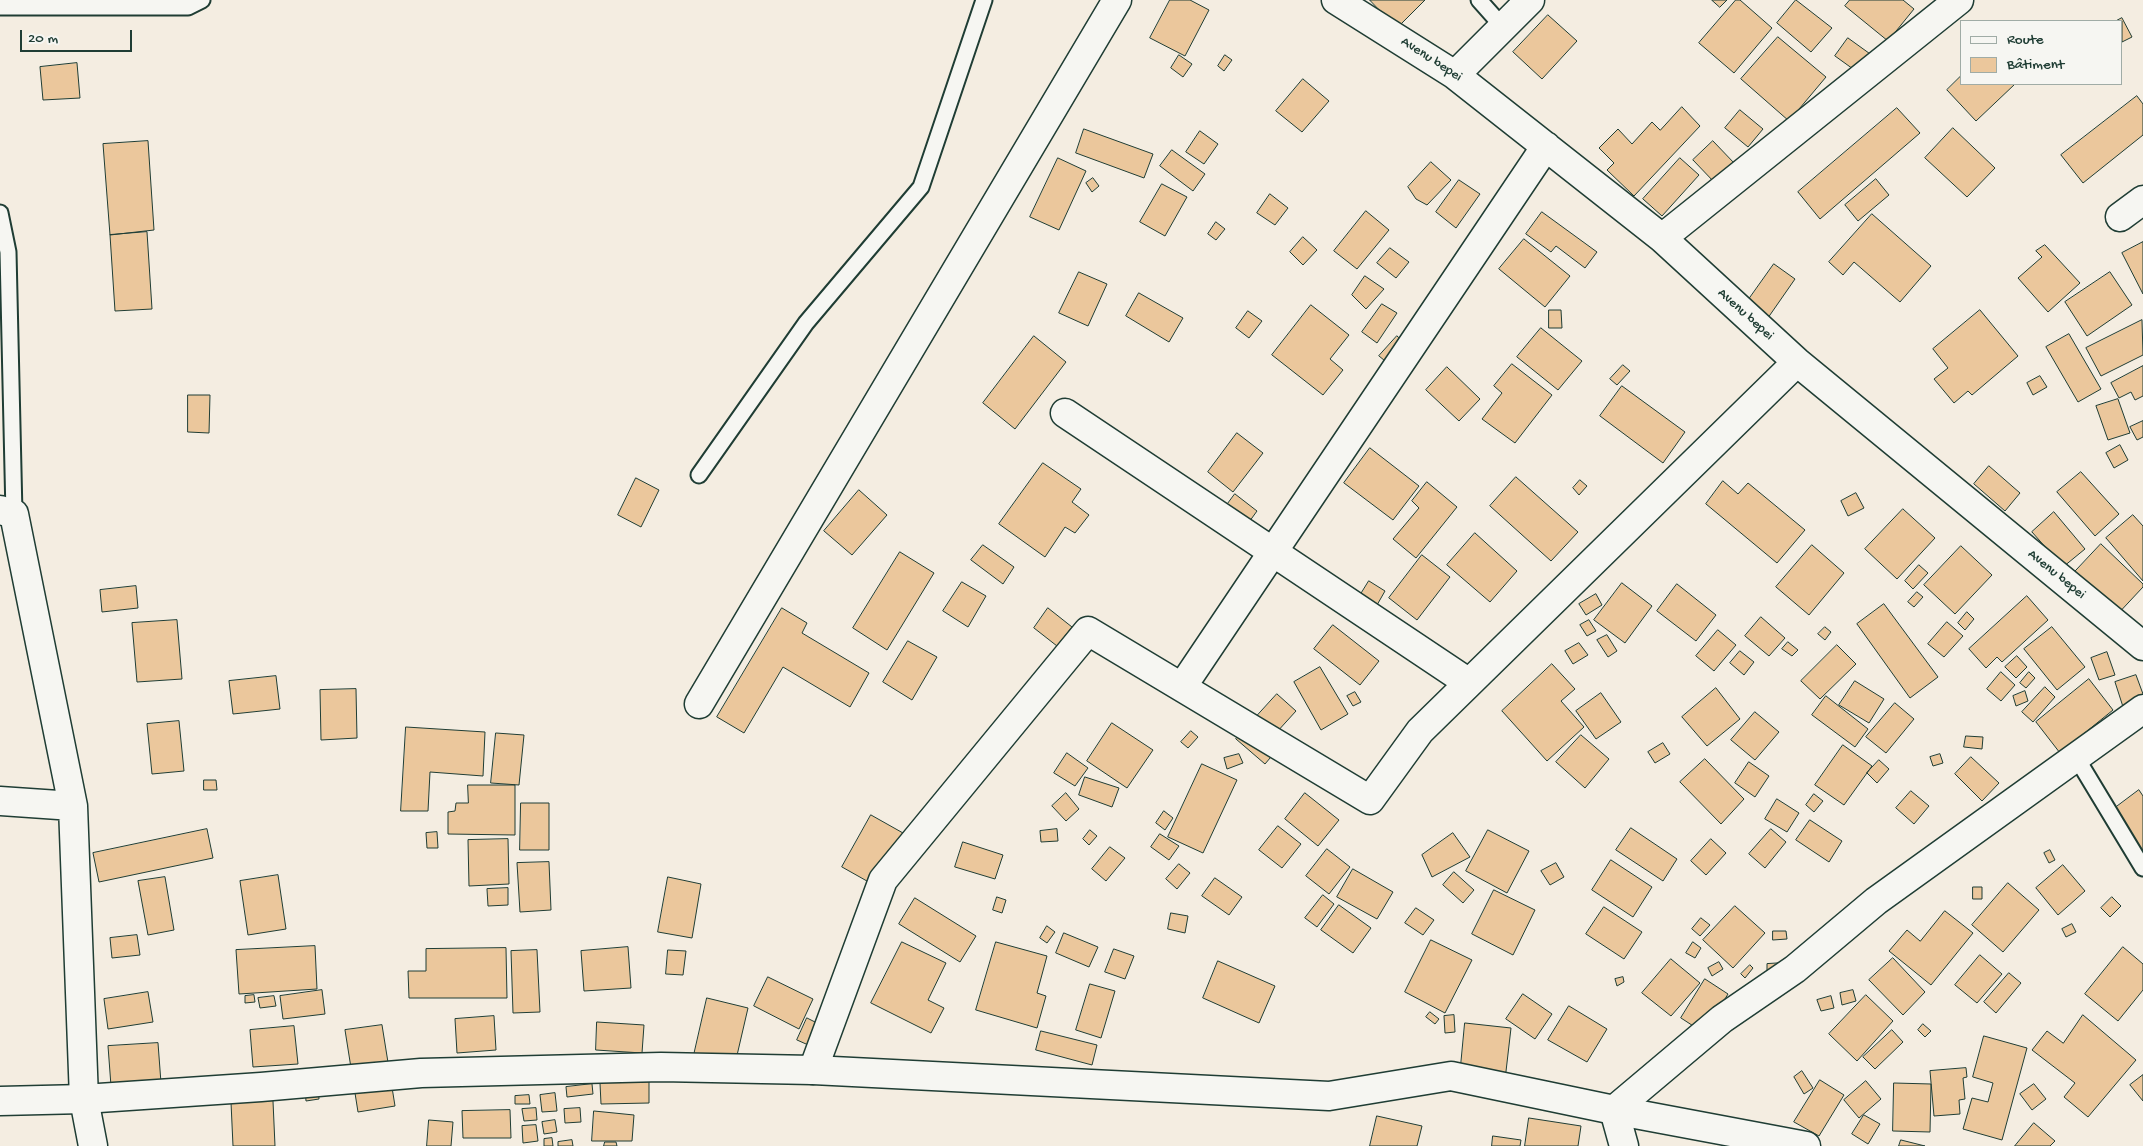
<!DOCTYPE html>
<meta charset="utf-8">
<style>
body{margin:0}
#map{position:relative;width:2143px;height:1146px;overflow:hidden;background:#f4ede1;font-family:"Gochi Hand",sans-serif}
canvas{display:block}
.legend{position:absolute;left:1960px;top:20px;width:162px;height:65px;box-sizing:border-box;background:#f6f6f2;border:1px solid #a0aca6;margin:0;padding:6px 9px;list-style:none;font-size:15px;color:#1f3d34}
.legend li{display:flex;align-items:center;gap:10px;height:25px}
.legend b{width:25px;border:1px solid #a0aca6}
.scale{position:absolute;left:20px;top:30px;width:112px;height:22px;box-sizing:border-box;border:2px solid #1f3d34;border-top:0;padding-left:6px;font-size:15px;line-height:18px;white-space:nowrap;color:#1f3d34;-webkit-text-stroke:4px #f6f6f2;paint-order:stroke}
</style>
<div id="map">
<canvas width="2143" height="1146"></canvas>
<ul class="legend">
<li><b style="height:6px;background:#f6f6f2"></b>Route</li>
<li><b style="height:14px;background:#ebc79c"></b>Bâtiment</li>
</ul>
<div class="scale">20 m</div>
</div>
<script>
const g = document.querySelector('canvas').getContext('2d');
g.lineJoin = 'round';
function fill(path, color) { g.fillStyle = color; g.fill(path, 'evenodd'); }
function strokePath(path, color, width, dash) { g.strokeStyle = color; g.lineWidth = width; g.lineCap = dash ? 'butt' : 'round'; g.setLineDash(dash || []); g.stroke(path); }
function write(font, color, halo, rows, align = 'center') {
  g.font = font + ' "Gochi Hand",sans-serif'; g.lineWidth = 4; g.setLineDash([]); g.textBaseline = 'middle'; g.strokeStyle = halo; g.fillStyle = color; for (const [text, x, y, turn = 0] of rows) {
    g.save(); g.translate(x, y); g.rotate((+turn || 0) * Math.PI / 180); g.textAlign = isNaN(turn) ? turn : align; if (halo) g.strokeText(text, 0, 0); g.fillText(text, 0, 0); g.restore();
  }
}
const building = new Path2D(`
 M1170,0H1190L1209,10L1185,56L1150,38Z
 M1370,0H1425L1397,28Z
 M1712,0H1727L1720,7Z
 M1736,0H1740L1772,28L1734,73L1699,43Z
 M1796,0L1832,28L1811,52L1777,23Z
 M1850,0H1903L1914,9L1888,41L1845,6Z
 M1548,15L1577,41L1542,79L1513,52Z
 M2122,18L2132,37L2122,42V21H2116Z
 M1778,37L1826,77L1789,121L1741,79Z
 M1848,38L1873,56L1860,74L1835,56Z
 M1179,55L1192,64L1183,77L1171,68Z
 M1225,55L1232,60L1224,71L1218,66Z
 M77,63L80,98L43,100L40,67Z
 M1962,75V84H2015L1976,121L1947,90Z
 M1303,79L1329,101L1302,132L1276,111Z
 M2137,96L2143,104V135L2083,183L2061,155Z
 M1682,107L1700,126L1634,196L1607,170L1614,163L1599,148L1618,129L1632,144L1652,122L1660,130Z
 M1897,108L1920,133L1820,219L1798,192Z
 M1740,110L1763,129L1748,147L1725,128Z
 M1953,128L1995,168L1967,197L1925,158Z
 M1084,129L1153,154L1144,178L1076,153Z
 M1200,131L1218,144L1204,164L1186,152Z
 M148,141L154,230L110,235L103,144Z
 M1713,141L1735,164L1715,183L1693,160Z
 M1172,150L1205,174L1193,191L1160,166Z
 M1058,158L1086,171L1059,230L1030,217Z
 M1680,158L1699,175L1662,216L1643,199Z
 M1431,162L1451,180L1427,205L1416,199L1408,187Z
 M1093,178L1099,186L1092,192L1086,183Z
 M1876,179L1889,195L1858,221L1845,205Z
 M1459,180L1480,194L1456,228L1436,212Z
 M1162,184L1187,197L1165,236L1140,222Z
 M1270,194L1288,208L1275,225L1257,213Z
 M1366,211L1389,230L1357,269L1334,251Z
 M1542,212L1597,252L1585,268L1556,246L1551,252L1526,234Z
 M1872,214L1931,266L1900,302L1854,262L1843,275L1829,262Z
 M1216,222L1225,229L1216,240L1208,234Z
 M147,232L152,309L115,311L110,235Z
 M1303,237L1317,250L1303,265L1290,252Z
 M1524,239L1570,276L1545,307L1499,269Z
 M2143,242V294L2122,253Z
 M2045,245L2080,283L2048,312L2018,278L2042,257L2036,251Z
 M1390,248L1409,262L1396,278L1377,263Z
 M1774,264L1795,279L1763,325L1742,309Z
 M1079,272L1107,284L1088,326L1059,313Z
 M2110,272L2132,305L2087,336L2065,302Z
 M1365,276L1384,289L1366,309L1352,295Z
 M1139,293L1183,318L1169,342L1126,316Z
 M1382,304L1397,313L1377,343L1362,332Z
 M1311,305L1349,335L1330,359L1343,370L1323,395L1272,355Z
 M1549,310H1561L1562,328H1549Z
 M1980,310L2018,356L1972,395L1968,391L1954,403L1934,379L1948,368L1933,349Z
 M1248,311L1262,321L1249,338L1236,328Z
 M2142,320L2143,355L2101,376L2086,348Z
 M1541,328L1582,361L1558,390L1517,357Z
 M2069,334L2101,389L2078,402L2046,347Z
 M1034,336L1066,362L1015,429L983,403Z
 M1397,336L1408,346L1390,365L1379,356Z
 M1512,364L1552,395L1515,443L1482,419L1502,393L1494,386Z
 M1623,365L1630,371L1617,385L1610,379Z
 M2143,366V396L2135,400L2131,392L2119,398L2111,383Z
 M1447,367L1480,399L1459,421L1426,390Z
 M2040,376L2047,387L2033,395L2027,383Z
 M1622,386L1685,432L1663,463L1600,416Z
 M188,395H210L209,433L188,432Z
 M2118,399L2130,433L2108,440L2096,406Z
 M2143,421V437L2137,440L2130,427Z
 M1237,433L1263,453L1233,492L1208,472Z
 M2120,445L2128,460L2114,468L2106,453Z
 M1370,448L1419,486L1393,520L1344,483Z
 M1043,463L1081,489L1072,502L1089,515L1075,533L1065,527L1045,557L999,524Z
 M1989,466L2020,493L2005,511L1974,484Z
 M2081,472L2119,514L2095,536L2057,492Z
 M1516,477L1578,532L1551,561L1490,506Z
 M636,478L659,490L641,527L618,515Z
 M1580,480L1587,486L1579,495L1573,488Z
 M1723,481L1738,494L1748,483L1805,530L1777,563L1706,504Z
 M1427,482L1457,507L1416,558L1393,539L1419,508L1412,501Z
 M859,490L887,515L852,555L824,531Z
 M1856,493L1864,508L1848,516L1841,501Z
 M1235,494L1257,511L1244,529L1221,513Z
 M1903,509L1935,538L1897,579L1865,549Z
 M2054,512L2085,549L2063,567L2032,532Z
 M2133,515L2143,526V581L2106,538Z
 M1475,533L1517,571L1490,602L1447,565Z
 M2101,544L2143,584V587L2114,618L2070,577Z
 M983,545L1014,567L1003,584L971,560Z
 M1812,545L1844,573L1809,615L1776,587Z
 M1961,546L1992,575L1955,614L1924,585Z
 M900,552L934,573L887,650L853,628Z
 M1422,555L1450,577L1417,620L1389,598Z
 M1919,565L1928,573L1913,589L1905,581Z
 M1369,581L1385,591L1373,612L1356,602Z
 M962,582L986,596L968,627L943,611Z
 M1622,583L1652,606L1625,643L1594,620Z
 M1677,584L1716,615L1696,641L1657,611Z
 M136,586L138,608L102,612L100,590Z
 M1917,592L1923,597L1914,607L1908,602Z
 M1596,594L1602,605L1586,615L1579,604Z
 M2027,596L2048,620L2002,662L1997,657L1986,668L1969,649Z
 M1884,604L1938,677L1910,698L1857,624Z
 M782,608L807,623L802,633L869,673L850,707L783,667L744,733L717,717Z
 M1048,608L1072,627L1057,646L1034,628Z
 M1967,612L1974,619L1965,630L1958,623Z
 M1761,617L1785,638L1769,656L1745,636Z
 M177,620L182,679L137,682L132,623Z
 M1589,620L1596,631L1587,636L1580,625Z
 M1947,622L1963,636L1944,657L1928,644Z
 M1333,625L1379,661L1360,685L1314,649Z
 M1825,627L1831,632L1825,640L1818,634Z
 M2052,627L2085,667L2057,690L2024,649Z
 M1718,630L1736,645L1714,671L1696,656Z
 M1607,635L1617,651L1608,657L1597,640Z
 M908,641L937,657L912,700L883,682Z
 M1788,642L1798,650L1792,656L1782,649Z
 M1579,643L1588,655L1573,664L1565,651Z
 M1837,645L1856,664L1820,699L1801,681Z
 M1740,651L1754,662L1744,675L1730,663Z
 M2107,652L2115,675L2099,680L2091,658Z
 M2017,656L2027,667L2016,678L2005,667Z
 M1552,664L1575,689L1561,701L1584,727L1547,761L1502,711Z
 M1320,667L1348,714L1321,730L1294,682Z
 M2001,672L2015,685L2001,701L1987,689Z
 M2029,672L2035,678L2026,688L2020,683Z
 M2136,675L2143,694V707L2125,713L2115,682Z
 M276,676L280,709L233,714L229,681Z
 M2089,679L2113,710L2060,753L2036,722Z
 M1855,681L1884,699L1869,723L1839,705Z
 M2045,687L2055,697L2033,722L2022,712Z
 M1716,688L1740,719L1707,746L1682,717Z
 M356,689L357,738L321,740L320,690Z
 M2025,691L2028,701L2016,706L2013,696Z
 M1355,692L1361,702L1353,706L1347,696Z
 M1601,693L1621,722L1596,739L1576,711Z
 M1277,694L1296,711L1276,733L1257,716Z
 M1826,696L1868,729L1855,747L1812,715Z
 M1895,703L1914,719L1886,753L1866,737Z
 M1755,712L1779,732L1755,760L1731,740Z
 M1253,720L1281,745L1265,764L1236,739Z
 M179,721L184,771L152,774L147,724Z
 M1112,723L1153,750L1127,788L1087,761Z
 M406,727L485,732L483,776L430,772L428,811H401Z
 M1191,731L1198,737L1188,748L1181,742Z
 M496,733L524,735L519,785L491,783Z
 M1581,735L1609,759L1585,788L1556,762Z
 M1966,736L1983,737L1982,749L1964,747Z
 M1663,743L1670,754L1655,763L1648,752Z
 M1843,745L1872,766L1844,805L1815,785Z
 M1067,753L1088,768L1075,786L1054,773Z
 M1239,754L1243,763L1227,769L1224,758Z
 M1940,754L1943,763L1933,766L1930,757Z
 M1971,757L1999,783L1982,801L1955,774Z
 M1705,759L1744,799L1721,824L1680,782Z
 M1879,760L1889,769L1877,783L1867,773Z
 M1749,762L1769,776L1755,797L1735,783Z
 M1202,764L1237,780L1203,853L1168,837Z
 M1085,777L1119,788L1112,807L1079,795Z
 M204,780H216L217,790H204Z
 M468,785H515V835L448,834V812L455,811L456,803H468Z
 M2139,790L2143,796V852L2111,811Z
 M1911,791L1929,806L1914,824L1896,808Z
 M1066,793L1079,809L1066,821L1052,806Z
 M1305,793L1339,820L1318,846L1285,819Z
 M1814,794L1823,801L1814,812L1806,805Z
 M1777,799L1799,813L1787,832L1765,819Z
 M521,803H549V850H520Z
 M1164,811L1173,818L1165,830L1156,823Z
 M871,815L903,833L874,885L842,867Z
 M1810,820L1842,841L1829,862L1796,840Z
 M1278,826L1301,844L1282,868L1259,850Z
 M1631,828L1677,859L1663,881L1616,850Z
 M207,829L213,858L99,882L93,853Z
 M1057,829L1058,841L1041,842L1040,831Z
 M1771,829L1786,842L1765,868L1749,854Z
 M1090,830L1097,836L1089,845L1083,839Z
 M1488,830L1529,851L1507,893L1466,871Z
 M437,832L438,848H427L426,833Z
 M1453,833L1470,857L1432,877L1422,855Z
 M1160,834L1179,846L1169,860L1151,847Z
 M508,839L509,884L469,886L468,840Z
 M1711,839L1726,853L1706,875L1691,861Z
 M963,842L1003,855L995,879L955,867Z
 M1110,847L1125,858L1106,881L1092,869Z
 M1327,849L1350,867L1329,894L1306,876Z
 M2050,850L2055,860L2049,863L2044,853Z
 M1611,860L1652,887L1633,917L1592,890Z
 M549,862L551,910L520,912L517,863Z
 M1556,863L1564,877L1550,885L1541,871Z
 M1179,864L1190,873L1177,889L1166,879Z
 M2063,865L2085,891L2058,915L2036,888Z
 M1353,869L1393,892L1377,919L1337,897Z
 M1454,872L1474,890L1463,903L1443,885Z
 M278,875L286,929L248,935L240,881Z
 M165,877L174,930L148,935L138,881Z
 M668,877L701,884L692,938L658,932Z
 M1215,878L1242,897L1229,915L1202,896Z
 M2008,883L2039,910L2003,952L1972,925Z
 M1973,887H1982V899H1973Z
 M508,888V905L488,906L487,889Z
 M1494,890L1535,910L1513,955L1472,934Z
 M1323,895L1334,904L1317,927L1305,918Z
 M997,897L1006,900L1002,913L993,910Z
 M2112,897L2121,906L2110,917L2101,908Z
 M915,898L976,936L960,962L899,924Z
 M1339,905L1371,928L1353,953L1321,930Z
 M1735,906L1765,933L1733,968L1703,940Z
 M1604,907L1642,932L1624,959L1586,934Z
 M1416,908L1434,920L1423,935L1405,923Z
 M1945,911L1973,933L1931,985L1889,951L1907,930L1920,941Z
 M1171,913L1188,916L1185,933L1168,929Z
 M1701,918L1710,925L1700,936L1692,929Z
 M2072,924L2076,932L2066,937L2062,929Z
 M1047,926L1055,932L1047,943L1040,938Z
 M1773,931H1786L1787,939L1773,940Z
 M1064,933L1098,947L1089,967L1056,953Z
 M137,935L140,955L112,958L110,938Z
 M1431,940L1472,960L1445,1013L1405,992Z
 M902,942L946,963L928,1000L944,1008L931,1033L871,1003Z
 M996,942L1047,956L1037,993L1046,996L1037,1028L976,1010Z
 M1693,942L1701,948L1695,958L1686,953Z
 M315,946L317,989L239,994L236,950Z
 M628,947L631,988L584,991L581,951Z
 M2123,947L2143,964V990L2118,1021L2085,994Z
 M506,948L507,998H409L408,971H426V949Z
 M1114,949L1134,956L1125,979L1105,972Z
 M537,950L540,1012L513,1013L511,951Z
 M668,950L686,951L683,975L666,974Z
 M1980,955L2002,974L1977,1003L1955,985Z
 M1893,958L1925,992L1903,1015L1869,980Z
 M1671,959L1700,983L1671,1016L1642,993Z
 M1218,961L1275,986L1259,1023L1203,998Z
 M1719,962L1723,969L1712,976L1708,968Z
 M1783,963L1784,970L1767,971V964Z
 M1750,965L1753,968L1745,978L1741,974Z
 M2009,973L2021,983L1996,1013L1984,1002Z
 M768,977L813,999L799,1029L754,1006Z
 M1623,977L1624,982L1617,986L1615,979Z
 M1705,979L1728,994L1704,1033L1681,1018Z
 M1090,984L1115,991L1101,1038L1076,1030Z
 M322,990L325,1014L283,1019L280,996Z
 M1853,990L1856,1001L1842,1005L1840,993Z
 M148,992L153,1022L108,1029L104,999Z
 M1523,994L1552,1014L1535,1039L1506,1019Z
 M254,995L255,1002L245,1003V996Z
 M1866,995L1893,1021L1857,1061L1829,1034Z
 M274,996L276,1006L260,1008L258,998Z
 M1831,996L1834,1008L1821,1011L1817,1000Z
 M707,998L748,1008L735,1064L694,1055Z
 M1569,1006L1607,1029L1587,1062L1548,1040Z
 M1430,1012L1439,1019L1435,1024L1426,1017Z
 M1454,1015L1455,1032L1445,1033L1444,1016Z
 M2083,1015L2136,1060L2088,1117L2064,1097L2075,1083L2032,1050L2047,1031L2063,1043Z
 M494,1016L496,1050L457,1053L455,1019Z
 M807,1018L825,1027L815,1048L797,1040Z
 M597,1022L644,1025L642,1053L596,1050Z
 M1465,1023L1511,1028L1505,1080L1460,1076Z
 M1923,1024L1931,1031L1925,1037L1918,1030Z
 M382,1025L395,1106L358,1112L345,1030Z
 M294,1026L298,1064L253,1067L250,1030Z
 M1892,1030L1903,1042L1875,1069L1863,1057Z
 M1041,1031L1097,1045L1092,1065L1036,1050Z
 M1984,1036L2027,1048L2002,1140L1963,1129L1972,1098L1988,1102L1993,1083L1973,1077Z
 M158,1043L161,1083L111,1086L108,1046Z
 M1966,1068L1967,1077L1963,1078L1965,1099L1959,1100L1960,1114L1934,1116L1930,1071Z
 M1802,1071L1813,1088L1804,1094L1794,1077Z
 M2143,1075V1101L2130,1085Z
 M1820,1080L1844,1095L1819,1136L1794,1122Z
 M1866,1081L1881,1099L1859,1118L1844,1100Z
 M649,1082V1103L601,1104L600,1083Z
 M1894,1083L1931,1084L1930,1132L1893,1131Z
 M592,1084L593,1094L567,1097L566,1087Z
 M2034,1084L2046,1099L2032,1110L2020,1094Z
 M318,1087L319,1099L306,1101L305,1088Z
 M555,1093L557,1111L542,1112L540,1095Z
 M529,1095L530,1104H515V1096Z
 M273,1101L275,1146H233L231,1102Z
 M536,1108L537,1120L524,1121L522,1109Z
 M580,1108L581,1122L565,1123L564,1109Z
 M510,1110L511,1138H463L462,1111Z
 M594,1111L634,1115L632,1141H592Z
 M1864,1115L1880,1124L1868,1144L1852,1134Z
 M1377,1116L1422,1126L1417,1146H1370Z
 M1529,1118L1581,1126L1578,1146H1525Z
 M429,1120L453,1122L451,1146H427Z
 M555,1120L557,1132L544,1134L542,1122Z
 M2034,1123L2055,1141L2050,1146H2015Z
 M536,1125L538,1141L523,1143L522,1126Z
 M1493,1136L1521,1140L1520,1146H1492Z
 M552,1138L553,1146H544V1139Z
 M572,1140L573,1146H558V1142Z
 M1901,1140L1925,1146H1899Z
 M605,1142H616L617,1146H604Z`);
fill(building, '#ebc79c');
strokePath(building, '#1f3d34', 1);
const service = new Path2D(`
 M1479,0L1503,27
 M0,7H188L202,0
 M0,213L8,252L14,514
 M699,475L806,323L921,187L984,0
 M2076,757L2143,868`);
const minor = new Path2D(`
 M1336,0L1455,75L1662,238L1797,362L2143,646
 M1455,75L1530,0
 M2120,217L2143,200
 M1662,238L1959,0
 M1065,413L1469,683
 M0,510L14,514L73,806L84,1099L93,1146
 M1182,687L1546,146
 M699,704L1117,0
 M0,801L73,806
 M813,1070L883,880L1088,631L1370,800L1420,731L1797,362
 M1624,1146L1614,1110L1722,1019L1795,969L1876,901L2143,709`);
const tertiary = new Path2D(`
 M0,1101L84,1099L261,1087L421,1073L661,1067L813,1070L1329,1096L1451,1076L1614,1110L1806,1146`);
strokePath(service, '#1f3d34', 19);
strokePath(minor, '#1f3d34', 31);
strokePath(tertiary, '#1f3d34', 31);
strokePath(service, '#f6f6f2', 15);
strokePath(minor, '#f6f6f2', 28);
strokePath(tertiary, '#f6f6f2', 28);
write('14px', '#1f3d34', '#f6f6f2', [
 ["Avenu bepei",1431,60,33],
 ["Avenu bepei",1745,315,42],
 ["Avenu bepei",2056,575,39]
]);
</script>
